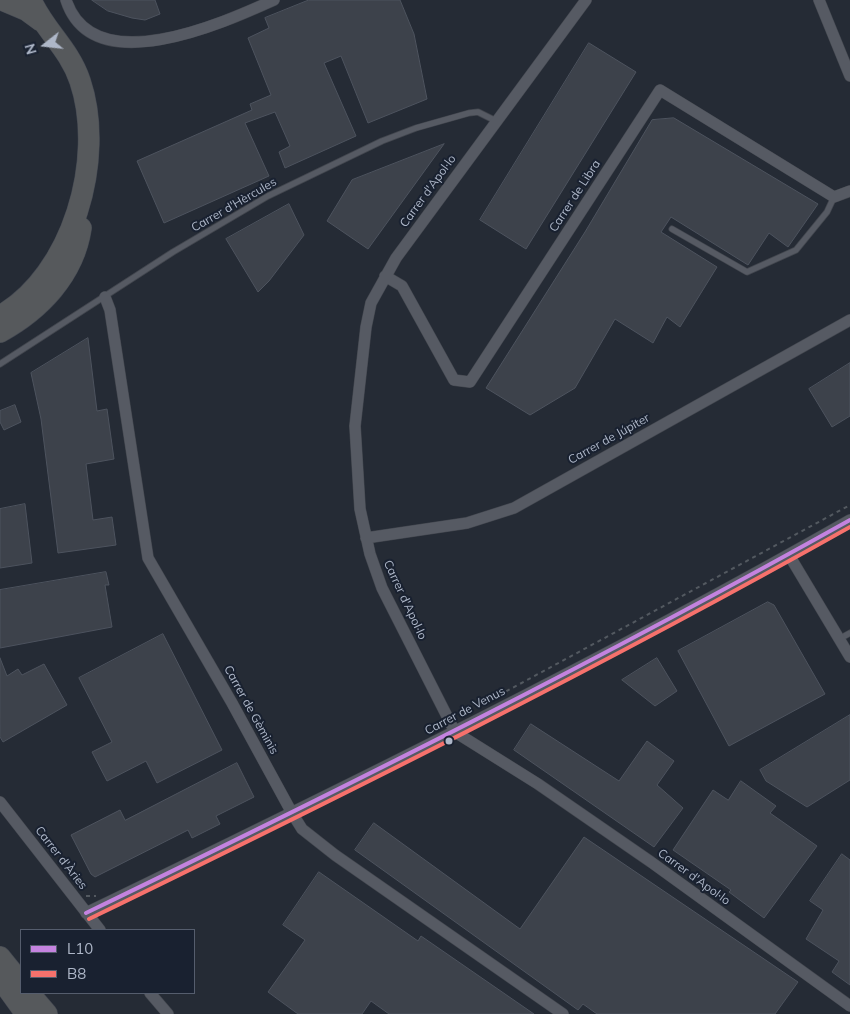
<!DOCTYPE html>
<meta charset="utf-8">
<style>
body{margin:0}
#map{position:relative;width:850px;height:1014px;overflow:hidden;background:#252b35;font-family:Mulish,sans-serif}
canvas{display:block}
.legend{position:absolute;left:20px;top:929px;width:175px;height:65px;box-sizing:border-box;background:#192130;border:1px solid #555d6d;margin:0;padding:6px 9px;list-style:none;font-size:15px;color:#aeb7c8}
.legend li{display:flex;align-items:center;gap:10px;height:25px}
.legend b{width:25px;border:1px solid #555d6d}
.north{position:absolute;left:20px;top:20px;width:50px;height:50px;-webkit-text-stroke:4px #192130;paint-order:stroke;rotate:254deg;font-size:14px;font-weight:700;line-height:20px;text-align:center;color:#aeb7c8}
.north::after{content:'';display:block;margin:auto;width:18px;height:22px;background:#aeb7c8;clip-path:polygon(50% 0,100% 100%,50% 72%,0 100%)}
</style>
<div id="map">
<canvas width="850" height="1014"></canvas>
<ul class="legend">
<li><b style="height:6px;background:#c483df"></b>L10</li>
<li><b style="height:6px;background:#f6716c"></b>B8</li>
</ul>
<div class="north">N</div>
</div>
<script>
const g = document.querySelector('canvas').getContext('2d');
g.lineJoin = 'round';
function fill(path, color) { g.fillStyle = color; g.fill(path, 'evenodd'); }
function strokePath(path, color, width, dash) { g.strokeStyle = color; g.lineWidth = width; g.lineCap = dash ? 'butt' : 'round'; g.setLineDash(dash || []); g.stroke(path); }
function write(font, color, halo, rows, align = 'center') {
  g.font = font + ' Mulish,sans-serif'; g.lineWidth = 4; g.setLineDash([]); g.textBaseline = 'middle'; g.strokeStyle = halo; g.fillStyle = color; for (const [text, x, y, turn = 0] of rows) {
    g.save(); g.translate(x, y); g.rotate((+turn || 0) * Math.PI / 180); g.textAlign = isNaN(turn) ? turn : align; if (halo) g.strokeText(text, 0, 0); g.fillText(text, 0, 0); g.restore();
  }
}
const building = new Path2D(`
 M92,0H155L160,14L145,20L132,18L108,11Z
 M309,0H400L414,34L427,99L368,123L341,56L324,63L356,136L285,168L279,152L290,146L275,112L245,123L269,176L164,223L137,161L252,110L250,104L271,95L248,38L269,28L265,18Z
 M589,43L636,72L526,249L480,220Z
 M674,118L818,204L788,247L769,233L748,265L671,217L661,232L717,267L680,327L667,317L653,343L615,319L575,388L530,415L486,388L585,232L652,120Z
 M444,144L368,249L327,221L352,180Z
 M289,204L304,235L269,281L258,292L226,239Z
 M88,338L97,411L107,409L114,459L86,464L93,520L112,517L116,545L58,553L41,419L31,373Z
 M850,363V416L832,427L809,389Z
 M15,405L21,422L4,430L0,422V411Z
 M25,504L32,563L0,568V509Z
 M106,572L109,585H105L112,627L0,648V590Z
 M768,602L774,605L825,694L729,746L678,651Z
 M163,634L222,750L157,783L146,761L107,781L92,752L112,742L79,678Z
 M0,658L7,676L18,669L22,675L44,664L67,705L3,742L0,737Z
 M657,658L677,691L655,706L622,680Z
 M850,715V780L807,807L766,781L760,770Z
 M531,724L619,781L647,741L674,761L657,785L683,808L654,847L514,750Z
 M237,763L254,797L216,816L220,824L192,838L188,830L95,877L91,874L71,835L120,810L125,820Z
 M741,781L776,806L770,813L817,846L764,918L729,892L731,890L673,850L713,790L728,800Z
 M374,823L520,929L584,837L798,982L775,1014H597L583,1004L578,1010L355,850Z
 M842,854L850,860V985L832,972L839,961L806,939L823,910L810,901Z
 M319,872L418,941L421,936L534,1014H389L371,1001L362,1014H298L268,992L305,940L283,925Z`);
fill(building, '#3d424b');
strokePath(building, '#4d535e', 1);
const lane = new Path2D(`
 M672,229L747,272L796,250L827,212L834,197
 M0,364L173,252L268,196L382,141L416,128L469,113L478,112L496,121
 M839,639L850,633`);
const street = new Path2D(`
 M66,0C93,82 223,23 274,0
 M586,0L396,258L371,303L366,327L355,426L360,509L370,554L382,588L455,732L538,784L651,862L850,1006
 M819,0L850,76
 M385,276L402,286L454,380L470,382L660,90L834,197L850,191
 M105,297L110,310L148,558L232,703L292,813L302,829L335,855L563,1014
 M366,538L467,523L514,508L850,320
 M789,555L850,657
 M0,802L100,930
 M86,913C344,788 601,662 850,520
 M150,993L168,1014`);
const highway = new Path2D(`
 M2,0L26,10L41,21
 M0,316C73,275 106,158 80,81C69,48 44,30 31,0
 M0,332C40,310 74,275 81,228
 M0,957L21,983
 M0,978L26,1014
 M29,993L47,1014`);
strokePath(lane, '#42464e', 7);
strokePath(street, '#42464e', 12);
strokePath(highway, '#424751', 22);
strokePath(new Path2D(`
 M492,699L850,505
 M86,896H96`), '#535960', 2, [4, 4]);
strokePath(lane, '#565a63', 5.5);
strokePath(street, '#565a63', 11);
strokePath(highway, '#56595c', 21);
strokePath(new Path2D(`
 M86,913C344,788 600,660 850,520`), '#c483df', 4);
strokePath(new Path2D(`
 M89,919C346,794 601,667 850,527`), '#f6716c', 4);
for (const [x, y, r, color] of [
 [449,741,4.5,"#aeb7c8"]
]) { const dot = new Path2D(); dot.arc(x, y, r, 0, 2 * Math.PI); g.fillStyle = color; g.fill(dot); strokePath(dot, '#192130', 2); }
write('12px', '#aeb7c8', '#192130', [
 ["Carrer d'Apol·lo",428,191,-54],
 ["Carrer de Libra",575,196,-57],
 ["Carrer d'Hèrcules",234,205,-30],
 ["Carrer de Júpiter",609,439,-29],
 ["Carrer d'Apol·lo",405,600,65],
 ["Carrer de Gèminis",251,710,61],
 ["Carrer de Venus",465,711,-28],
 ["Carrer d'Àries",61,858,52],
 ["Carrer d'Apol·lo",694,877,36]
]);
</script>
